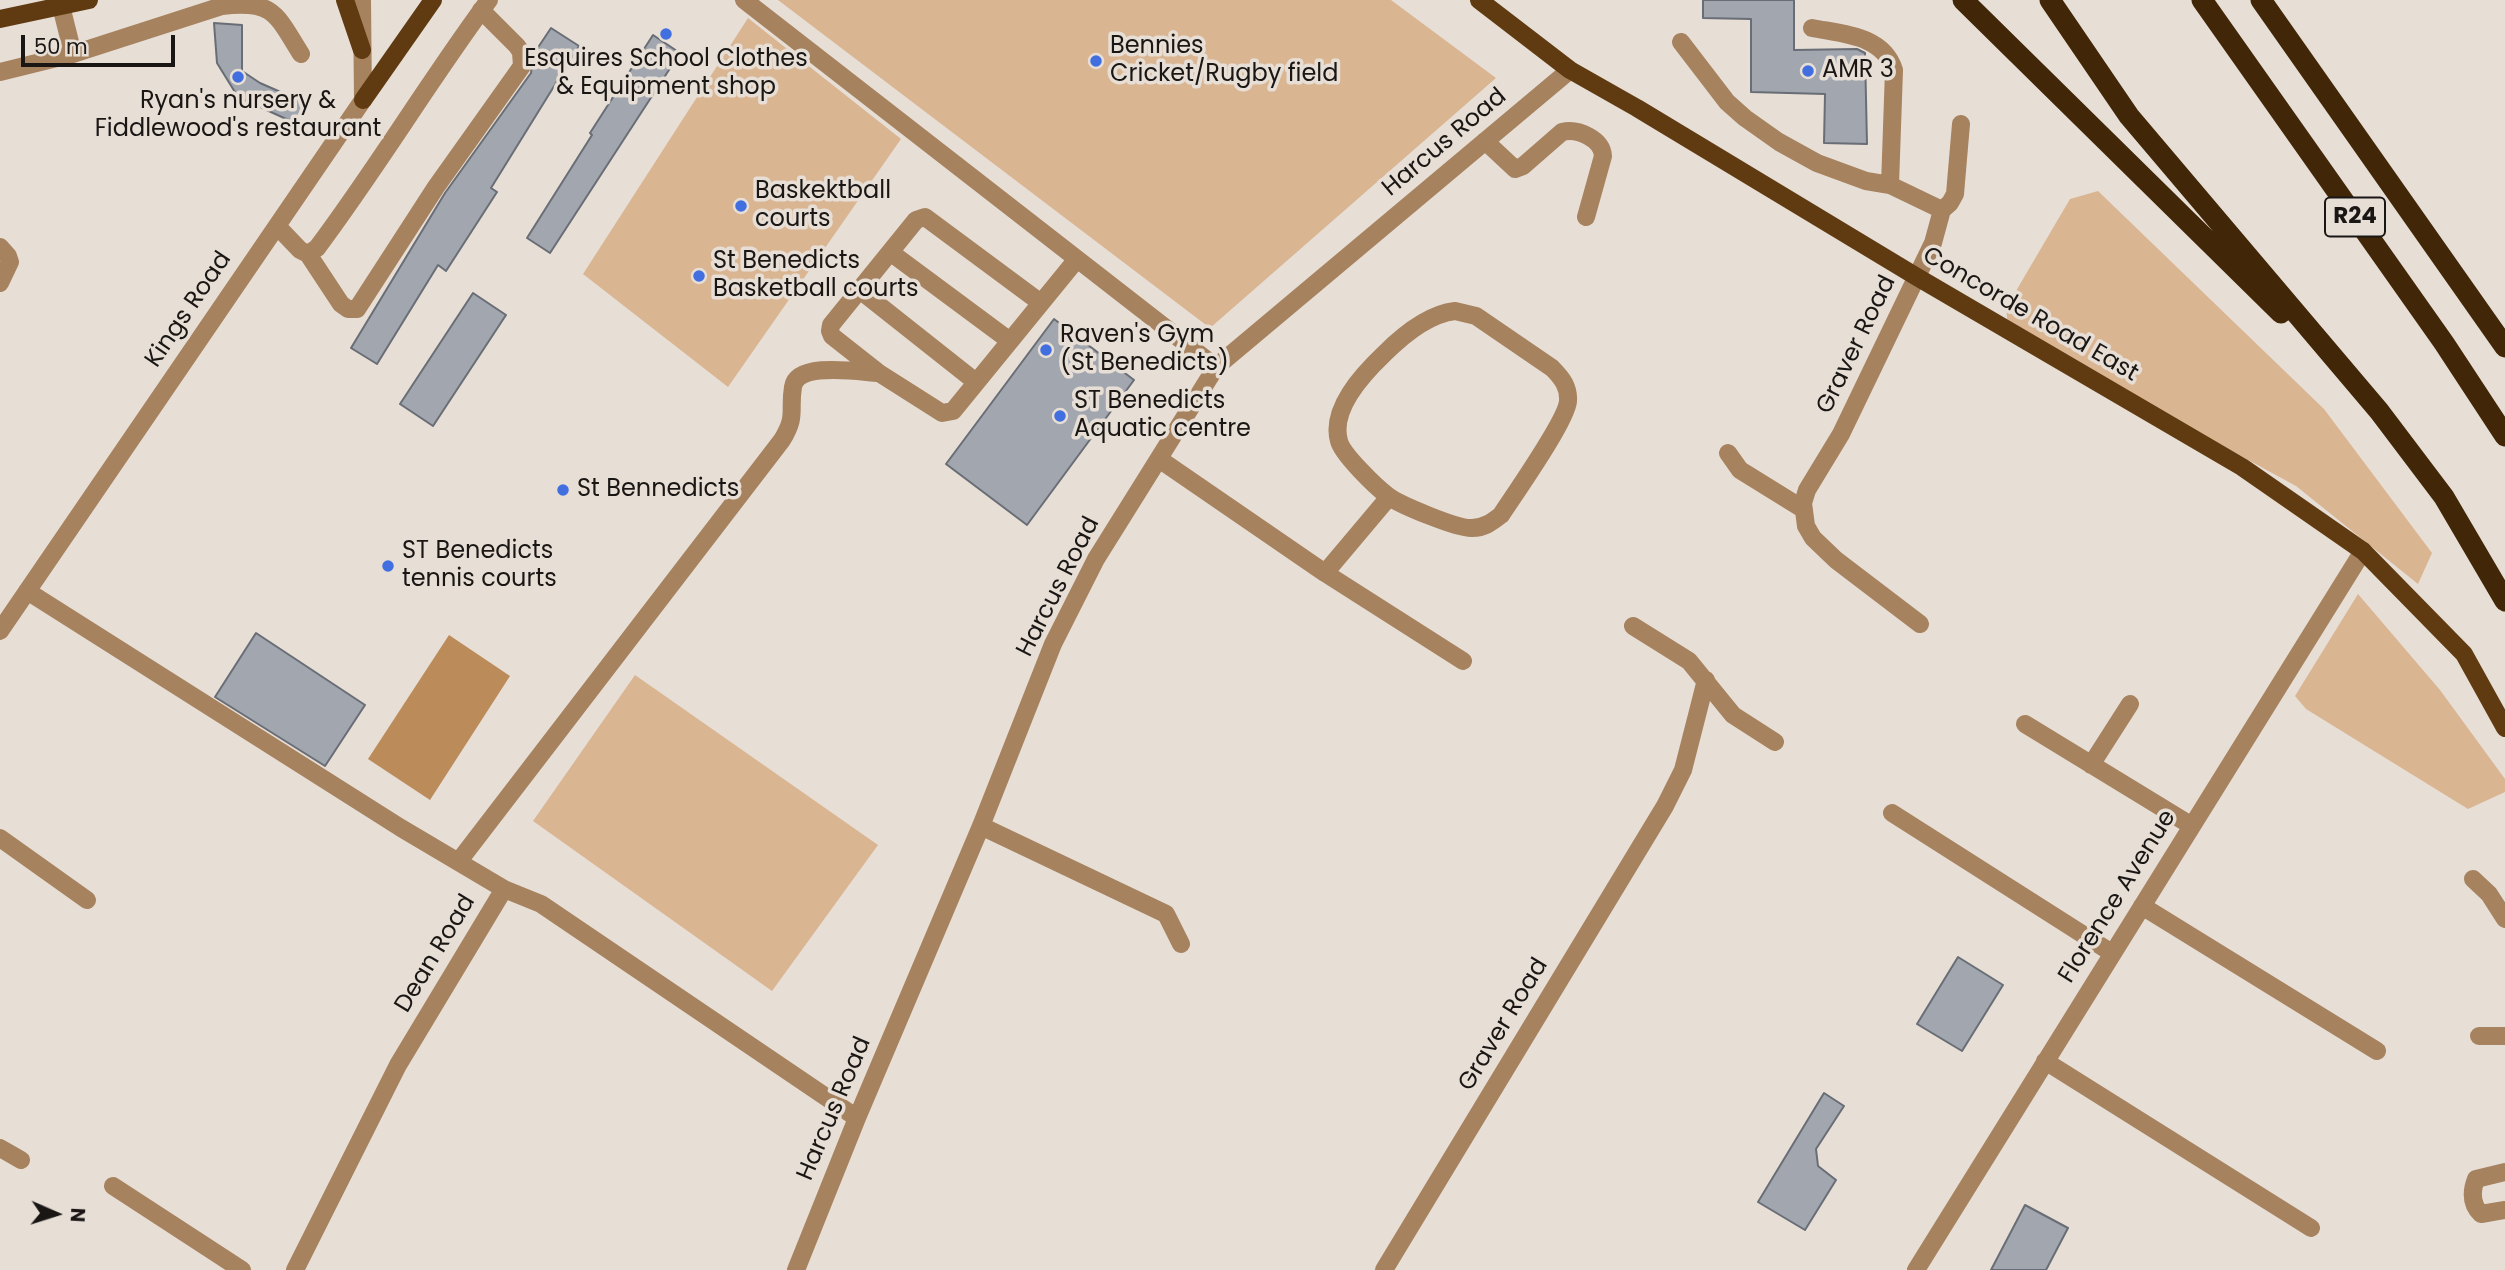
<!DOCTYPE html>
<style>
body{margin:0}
#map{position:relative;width:2505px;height:1270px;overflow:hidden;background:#e7ded6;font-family:Poppins,sans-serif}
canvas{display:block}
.north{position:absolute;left:21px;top:1179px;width:70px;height:70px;-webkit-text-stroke:5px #e7ded6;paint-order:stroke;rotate:93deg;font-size:19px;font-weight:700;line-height:28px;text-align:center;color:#191614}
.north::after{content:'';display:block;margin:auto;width:24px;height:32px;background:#191614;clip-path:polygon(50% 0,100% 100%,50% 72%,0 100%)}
.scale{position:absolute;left:21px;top:35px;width:154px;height:32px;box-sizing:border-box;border:4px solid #191614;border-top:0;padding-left:9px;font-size:21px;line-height:24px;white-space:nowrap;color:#191614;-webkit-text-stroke:5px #e7ded6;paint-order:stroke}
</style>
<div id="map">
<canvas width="2505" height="1270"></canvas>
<div class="north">N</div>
<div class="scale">50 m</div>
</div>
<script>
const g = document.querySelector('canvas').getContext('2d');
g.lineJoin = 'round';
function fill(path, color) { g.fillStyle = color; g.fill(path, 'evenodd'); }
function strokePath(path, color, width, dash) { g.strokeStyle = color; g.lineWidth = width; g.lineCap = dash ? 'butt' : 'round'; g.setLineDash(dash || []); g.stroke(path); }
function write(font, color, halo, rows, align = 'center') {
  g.font = font + ' Poppins,sans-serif'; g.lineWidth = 7; g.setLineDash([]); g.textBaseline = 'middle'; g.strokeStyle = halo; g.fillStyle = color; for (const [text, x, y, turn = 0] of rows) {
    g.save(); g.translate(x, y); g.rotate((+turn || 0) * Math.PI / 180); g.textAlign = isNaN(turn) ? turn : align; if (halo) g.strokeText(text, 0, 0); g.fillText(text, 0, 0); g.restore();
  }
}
fill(new Path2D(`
 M778,0H1391L1496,78L1210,328Z
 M748,18L901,139L728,387L583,274Z
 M2098,191L2324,409L2432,553L2418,584L2296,486L2186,426L2009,336L2006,308L2070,199Z
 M2358,594L2440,690L2505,779V792L2468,809L2306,709L2295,696Z
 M635,675L878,845L772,991L533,821Z`), '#dab592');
fill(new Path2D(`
 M449,635L510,676L430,800L368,759Z`), '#bc8b5a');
const building = new Path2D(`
 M1703,0H1794V50L1857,49L1865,53L1867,144L1824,143L1825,94L1751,92V19L1703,18Z
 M214,23L242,25V71L260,83L308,104L295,123L238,97L217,63Z
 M551,28L579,46L491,188L497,192L446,271L438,265L377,364L351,348L445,193L531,73L533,55Z
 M653,35L680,53L550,253L527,238L592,135L590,133Z
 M473,293L506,315L433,426L400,404Z
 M1054,319L1134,380L1027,525L946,464Z
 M256,633L365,705L325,766L215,697Z
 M1958,957L2003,985L1962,1051L1917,1024Z
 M1824,1093L1844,1106L1816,1149L1818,1166L1836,1180L1805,1230L1758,1202Z
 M2025,1205L2068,1228L2046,1270H1991Z`);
fill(building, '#a1a6af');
strokePath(building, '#696d75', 2);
strokePath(new Path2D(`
 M744,0L1216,367
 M61,6L73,54
 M1812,28C1842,34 1883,35 1894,70L1890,185
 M1681,42L1727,102L1745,118L1779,142L1817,163L1866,181L1890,185L1942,210
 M0,72L73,54L222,6C274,0 276,14 301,54
 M1485,141L1515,169L1523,166L1562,132C1578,128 1602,139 1603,156L1586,217
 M277,226L300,250L308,254L317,248C377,168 429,81 489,0
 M0,247L8,256L10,262L0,283
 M890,252L1010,341
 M308,254L341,304L348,309H357L436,187L522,66L521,52L517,46L481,10
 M861,291L976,382
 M1041,303L925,217L916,220L831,325L830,331L832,336L879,373L942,413L953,411C994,360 1036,310 1077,259
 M1455,311L1476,316L1552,368C1562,378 1569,387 1568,401C1567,420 1514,495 1501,515C1492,522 1484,528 1472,528C1458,529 1400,505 1388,496C1376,487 1342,454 1339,441C1330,409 1363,374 1384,354C1403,335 1428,314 1455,311Z
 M1728,453L1740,470L1803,509
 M1159,459L1325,573L1389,497
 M1325,573L1463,661
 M27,591L401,828L504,889
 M1920,624L1836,560L1813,538L1806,526L1803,503L1807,490L1841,434L1933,243L1942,210L1950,203L1955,194L1961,124
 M1633,626L1689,661L1733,715L1775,742
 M0,631L363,100L362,0
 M2025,724L2192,826
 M2091,765L2130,704
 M1892,813L2112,953
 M981,826L1166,914L1181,944
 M0,838L87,900
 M459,861L782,440C797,416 789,411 793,387C797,361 859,372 879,373
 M2473,879L2489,894L2505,919
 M2142,906L2377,1051
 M2479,1036H2505
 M2045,1061L2311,1228
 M0,1148L21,1160
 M2505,1172L2476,1179C2471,1192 2471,1204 2481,1214L2505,1210
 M113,1186L242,1270
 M295,1270L398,1065L504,889L541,904L857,1118
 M796,1270L857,1118L981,826L1053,644L1096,559L1216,367L1570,70
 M1384,1270L1665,806L1683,770L1706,680
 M1916,1270L2363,551`), '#a6825e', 18);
strokePath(new Path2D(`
 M345,0L362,50
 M1479,0L1570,70L1637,108L1917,277L2242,467L2363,551L2464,654L2505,728
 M0,19L89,0
 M363,100L433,0`), '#603b11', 18);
strokePath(new Path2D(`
 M1963,0L2281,313
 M2050,0L2129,116L2379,411L2444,497L2505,601
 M2202,0L2444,343L2505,436
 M2261,0L2505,347`), '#412607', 21);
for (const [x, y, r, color] of [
 [666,34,7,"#426fe0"],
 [1096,61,7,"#426fe0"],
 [1808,71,7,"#426fe0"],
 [238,77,7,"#426fe0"],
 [741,206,7,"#426fe0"],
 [699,276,7,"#426fe0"],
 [1046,350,7,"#426fe0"],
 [1060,416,7,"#426fe0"],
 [563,490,7,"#426fe0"],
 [388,566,7,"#426fe0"]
]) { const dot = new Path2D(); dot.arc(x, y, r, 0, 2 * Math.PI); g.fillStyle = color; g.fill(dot); strokePath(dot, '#e7ded6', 2.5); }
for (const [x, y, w] of [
 [2355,217,60]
]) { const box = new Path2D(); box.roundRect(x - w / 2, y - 19.5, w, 39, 5); g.fillStyle = '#e7ded6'; g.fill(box); strokePath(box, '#191614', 2); }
write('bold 23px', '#191614', null, [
 ["R24",2355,217]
]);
write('24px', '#191614', '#e7ded6', [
 ["Bennies",1110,47],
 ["Cricket/Rugby field",1110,75],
 ["Esquires School Clothes",666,60,"center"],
 ["& Equipment shop",666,88,"center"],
 ["AMR 3",1822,71],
 ["Ryan's nursery &",238,102,"center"],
 ["Fiddlewood's restaurant",238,130,"center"],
 ["Baskektball",755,192],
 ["courts",755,220],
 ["St Benedicts",713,262],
 ["Basketball courts",713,290],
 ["Raven's Gym",1060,336],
 ["(St Benedicts)",1060,364],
 ["ST Benedicts",1074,402],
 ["Aquatic centre",1074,430],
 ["St Bennedicts",577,490],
 ["ST Benedicts",402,552],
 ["tennis courts",402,580]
], 'left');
write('24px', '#191614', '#e7ded6', [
 ["Harcus Road",1445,143,-40],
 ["Kings Road",189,310,-56],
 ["Concorde Road East",2030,315,30],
 ["Graver Road",1857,345,-64],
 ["Harcus Road",1059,587,-63],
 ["Florence Avenue",2118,897,-58],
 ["Dean Road",436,954,-59],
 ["Graver Road",1504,1025,-59],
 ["Harcus Road",835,1109,-67]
]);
</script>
